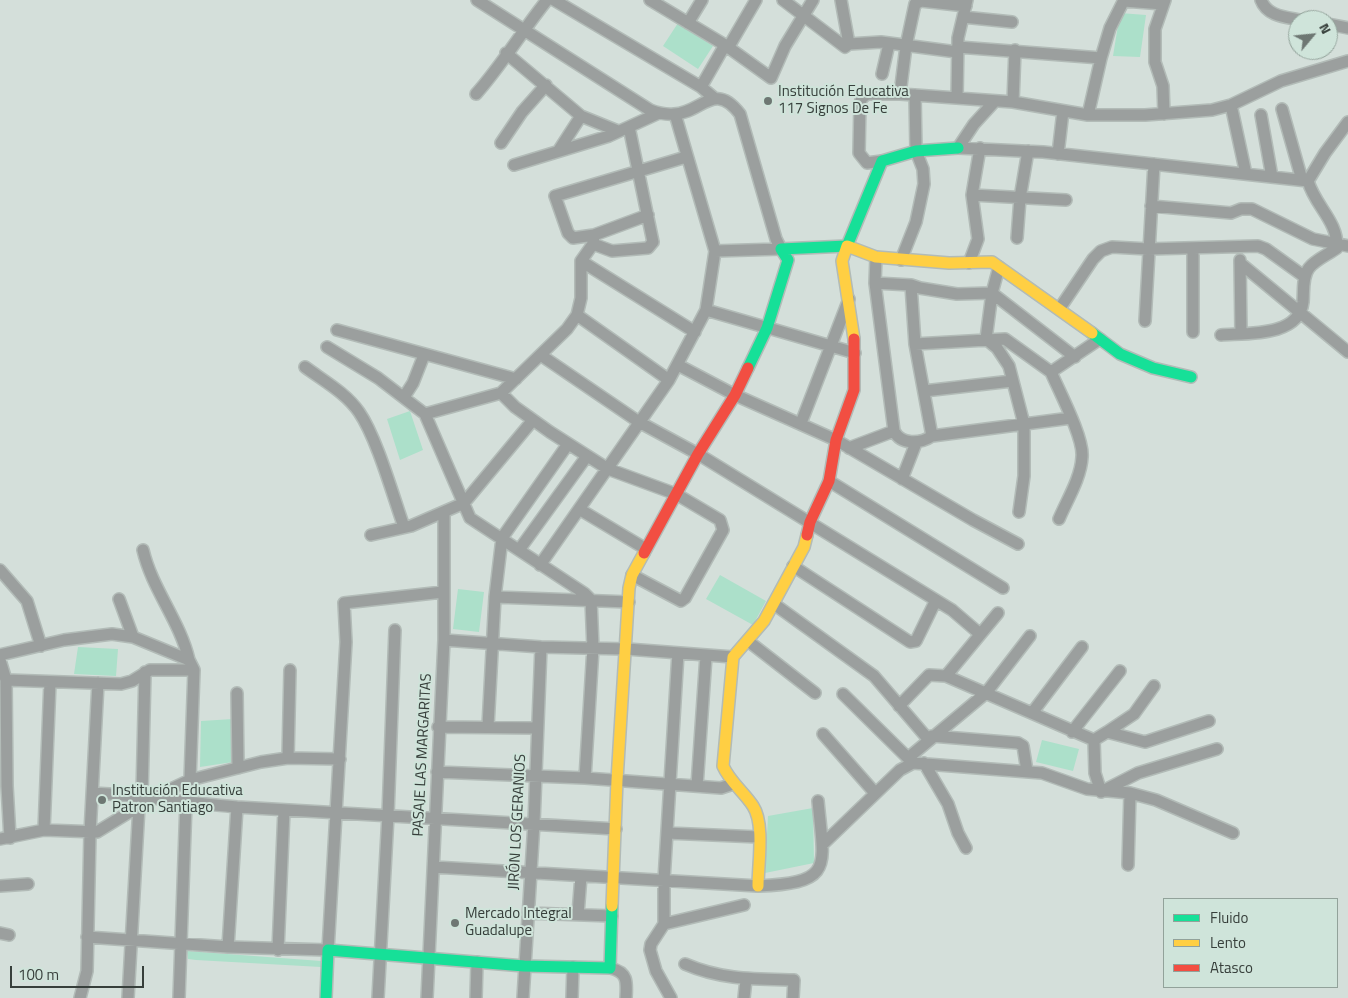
<!DOCTYPE html>
<meta charset="utf-8">
<style>
body{margin:0}
#map{position:relative;width:1348px;height:998px;overflow:hidden;background:#d4dfda;font-family:"Titillium Web",sans-serif}
canvas{display:block}
.legend{position:absolute;left:1163px;top:898px;width:175px;height:90px;box-sizing:border-box;background:#cfe4da;border:1px solid #92a29a;margin:0;padding:6px 9px;list-style:none;font-size:15px;color:#373f3b}
.legend li{display:flex;align-items:center;gap:10px;height:25px}
.legend b{width:25px;border:1px solid #92a29a}
.north{position:absolute;left:1288px;top:10px;width:50px;height:50px;box-sizing:border-box;background:#cfe4da;border:1px solid #92a29a;border-radius:50%;rotate:62deg;font-size:14px;font-weight:700;line-height:20px;text-align:center;color:#373f3b}
.north::after{content:'';display:block;margin:auto;width:18px;height:22px;background:#6e7773;clip-path:polygon(50% 0,100% 100%,50% 72%,0 100%)}
.scale{position:absolute;left:10px;top:966px;width:134px;height:22px;box-sizing:border-box;border:2px solid #373f3b;border-top:0;padding-left:6px;font-size:15px;line-height:18px;white-space:nowrap;color:#373f3b;-webkit-text-stroke:4px #cfe4da;paint-order:stroke}
</style>
<div id="map">
<canvas width="1348" height="998"></canvas>
<ul class="legend">
<li><b style="height:6px;background:#16e098"></b>Fluido</li>
<li><b style="height:6px;background:#ffcf43"></b>Lento</li>
<li><b style="height:6px;background:#f24e42"></b>Atasco</li>
</ul>
<div class="north">N</div>
<div class="scale">100 m</div>
</div>
<script>
const g = document.querySelector('canvas').getContext('2d');
g.lineJoin = 'round';
function fill(path, color) { g.fillStyle = color; g.fill(path, 'evenodd'); }
function strokePath(path, color, width, dash) { g.strokeStyle = color; g.lineWidth = width; g.lineCap = dash ? 'butt' : 'round'; g.setLineDash(dash || []); g.stroke(path); }
function write(font, color, halo, rows, align = 'center') {
  g.font = font + ' "Titillium Web",sans-serif'; g.lineWidth = 4; g.setLineDash([]); g.textBaseline = 'middle'; g.strokeStyle = halo; g.fillStyle = color; for (const [text, x, y, turn = 0] of rows) {
    g.save(); g.translate(x, y); g.rotate((+turn || 0) * Math.PI / 180); g.textAlign = isNaN(turn) ? turn : align; if (halo) g.strokeText(text, 0, 0); g.fillText(text, 0, 0); g.restore();
  }
}
fill(new Path2D(`
 M1120,13L1146,15L1140,57L1113,56Z
 M678,23L713,46L698,69L663,46Z
 M410,411L423,450L400,460L387,419Z
 M720,575L766,601L753,625L706,599Z
 M458,589L484,592L479,632L453,629Z
 M78,647L118,649L116,676L74,674Z
 M233,719V762L200,767L201,721Z
 M1042,740L1079,749L1073,771L1036,762Z
 M813,808L814,863L765,873L768,816Z
 M187,951L321,961V967L196,960L188,959Z`), '#ace0ca');
const street = new Path2D(`
 M477,0L650,110C658,113 665,115 674,114C702,113 714,80 740,114L776,239L781,249L715,251
 M554,0L701,87L713,97
 M650,0L725,45L771,78L785,46L813,0
 M783,0L845,47L849,44L881,42L957,52
 M841,0L849,44
 M1261,0C1267,16 1285,17 1300,20
 M1124,1L1163,4
 M963,17L1012,22
 M688,23L702,0
 M1328,24L1348,28
 M958,47L1101,58
 M728,48L756,0
 M506,53L581,116L618,131
 M882,74L889,44
 M701,87L725,45
 M476,94C502,65 522,31 547,0
 M900,94L906,46L915,4L921,1L966,6
 M957,98L958,38L967,0
 M1013,102L1015,50
 M1231,105L1246,174
 M1282,109L1302,180
 M1164,114L1163,86L1155,62V29L1165,0
 M1088,115L1101,58L1110,28L1124,0
 M1261,115L1272,177
 M501,143L522,112L546,85
 M958,148L1043,152L1308,181
 M958,148L974,124L995,101
 M559,150L581,116
 M1058,154L1063,111
 M882,161L867,163L859,153L860,103L862,98L867,94H900L1013,102L1088,115H1145L1212,110L1231,105L1281,81L1348,61
 M514,165L609,136L659,113
 M972,195L1066,200
 M1151,206L1231,213L1241,209H1252L1313,239L1348,246
 M648,215L594,235L573,238L568,233L555,196L686,157
 M1017,238L1020,198L1028,151
 M593,244L612,251L648,248L653,242L629,127
 M876,257L875,283L894,431C901,445 920,444 932,436L915,344L911,285
 M901,260L916,222L924,184L923,169L916,151L915,95
 M1240,260L1241,333
 M581,261L695,332
 M969,263L978,239L972,195L980,148
 M1240,263L1348,352
 M999,267L992,293L986,339L997,348L1009,366L1024,424V476L1019,512
 M875,283L911,285L920,288L957,294L992,293L1075,357
 M1060,308L1093,259L1101,251L1112,247L1148,249L1258,246L1266,249L1305,277
 M706,310L855,353
 M577,315L669,380
 M1145,321L1154,164
 M337,330L516,379
 M1193,332V248
 M1221,335C1247,333 1299,337 1303,302C1304,291 1302,277 1309,268C1315,260 1329,254 1337,248C1338,221 1315,206 1308,181L1325,153L1348,122
 M915,344L1005,339L1051,372
 M327,347L378,378L425,414L470,518L584,593L591,600L593,648L585,778
 M542,356L639,422L698,454L952,610L980,634
 M678,365L735,395L836,440L973,520L1018,544
 M305,367C324,381 346,393 359,412C377,438 393,496 404,527
 M924,391L1012,381
 M501,393L515,407L550,432L608,469L676,494L720,520L723,530L685,598L681,601L632,575
 M404,397L413,383L424,355
 M425,414L501,393L567,329L577,315L581,298V261L593,244L594,235
 M801,423L849,299
 M932,436L1071,418
 M849,448L894,431
 M902,479L916,443
 M829,481L1003,588
 M579,509L646,549
 M1059,519C1067,500 1081,478 1082,457C1084,438 1059,391 1051,372L1100,339
 M371,535L411,526L464,503L533,420
 M143,550C152,589 180,621 189,660
 M519,550L587,456
 M540,565L669,380L706,310L715,251L675,114
 M793,566L910,642L916,641L936,600
 M0,570L27,601L41,646
 M495,597L629,602
 M119,599L133,637
 M774,604L874,676L928,739
 M444,640L541,647L627,649L733,657
 M748,641L815,693
 M0,655L64,640L112,634L133,637L189,660L194,670L190,780
 M0,660L6,680L7,786L10,838
 M946,676L998,613
 M6,680L121,684L132,681L150,670H194
 M237,693L238,768
 M843,694L913,763
 M899,706L929,675L946,676L1094,740
 M1032,713L1082,647
 M1209,721L1145,742L1107,732L1094,740L1095,773L1101,792L1138,773L1217,749
 M488,726L495,597L502,538L568,444
 M438,727L537,728
 M1072,732L1120,671
 M1107,732L1134,714L1154,686
 M823,734L875,793
 M932,736L1018,743L1023,746L1027,771
 M288,758L290,670
 M908,758L986,693L1030,636
 M924,763L948,804L958,833L966,848
 M437,772L585,778L721,788L733,784
 M697,786L706,656
 M93,793C141,795 189,803 237,807L616,829
 M142,795L145,672
 M44,830L50,682
 M667,833L759,837
 M0,839L44,830L97,832L154,797L190,780L261,762L288,758L340,759
 M822,845L900,770L913,763L1042,773L1087,789L1130,793L1156,800L1233,833
 M1128,865L1130,793
 M434,867L758,886C835,883 824,867 818,801
 M0,886L28,884
 M528,913L612,916
 M578,914L581,876
 M664,924L744,905
 M0,933L9,935
 M87,937L228,947L328,950L346,642L344,603L443,592
 M228,947L237,807
 M278,950L284,810
 M685,964C722,980 755,979 794,980L793,998
 M610,968C628,972 627,982 626,998
 M80,998L87,971L90,833L98,683
 M128,998L139,806
 M179,998L186,803
 M378,998L388,815L395,630
 M427,998L444,640V513
 M476,998L477,962
 M523,998L534,823L541,647
 M572,998L573,967
 M671,998L656,971L650,950L651,944L664,924V880L678,653
 M744,998L746,979`);
const fast = new Path2D(`
 M781,249L847,246L882,161L916,151L958,148
 M1092,333L1120,354L1153,368L1191,377
 M748,368L767,328L788,260L781,249
 M326,998L328,950L524,966L610,968L612,906`);
const slow = new Path2D(`
 M854,339L842,261L847,246L876,257L949,263L992,262L1092,333
 M758,886C758,865 765,824 753,806C744,792 730,782 723,766L733,657L764,621L804,547L807,535
 M612,906L617,780L629,588L632,575L644,553`);
const jam = new Path2D(`
 M807,535L810,522L829,481L836,440L854,390V339
 M644,553L698,454L735,395L748,368`);
strokePath(street, '#b2bbb7', 14);
strokePath(fast, '#b2bbb7', 14);
strokePath(slow, '#b2bbb7', 14);
strokePath(jam, '#b2bbb7', 14);
strokePath(street, '#9b9f9e', 11);
strokePath(fast, '#16e098', 11);
strokePath(slow, '#ffcf43', 11);
strokePath(jam, '#f24e42', 11);
for (const [x, y, r, color] of [
 [768,101,5,"#6e7773"],
 [102,800,5,"#6e7773"],
 [455,923,5,"#6e7773"]
]) { const dot = new Path2D(); dot.arc(x, y, r, 0, 2 * Math.PI); g.fillStyle = color; g.fill(dot); strokePath(dot, '#cfe4da', 2); }
write('15px', '#373f3b', '#cfe4da', [
 ["Institución Educativa",778,92],
 ["117 Signos De Fe",778,109],
 ["Institución Educativa",112,791],
 ["Patron Santiago",112,808],
 ["Mercado Integral",465,914],
 ["Guadalupe",465,931]
], 'left');
write('15px', '#373f3b', '#cfe4da', [
 ["PASAJE LAS MARGARITAS",423,755,-87],
 ["JIRÓN LOS GERANIOS",518,822,-87]
]);
</script>
